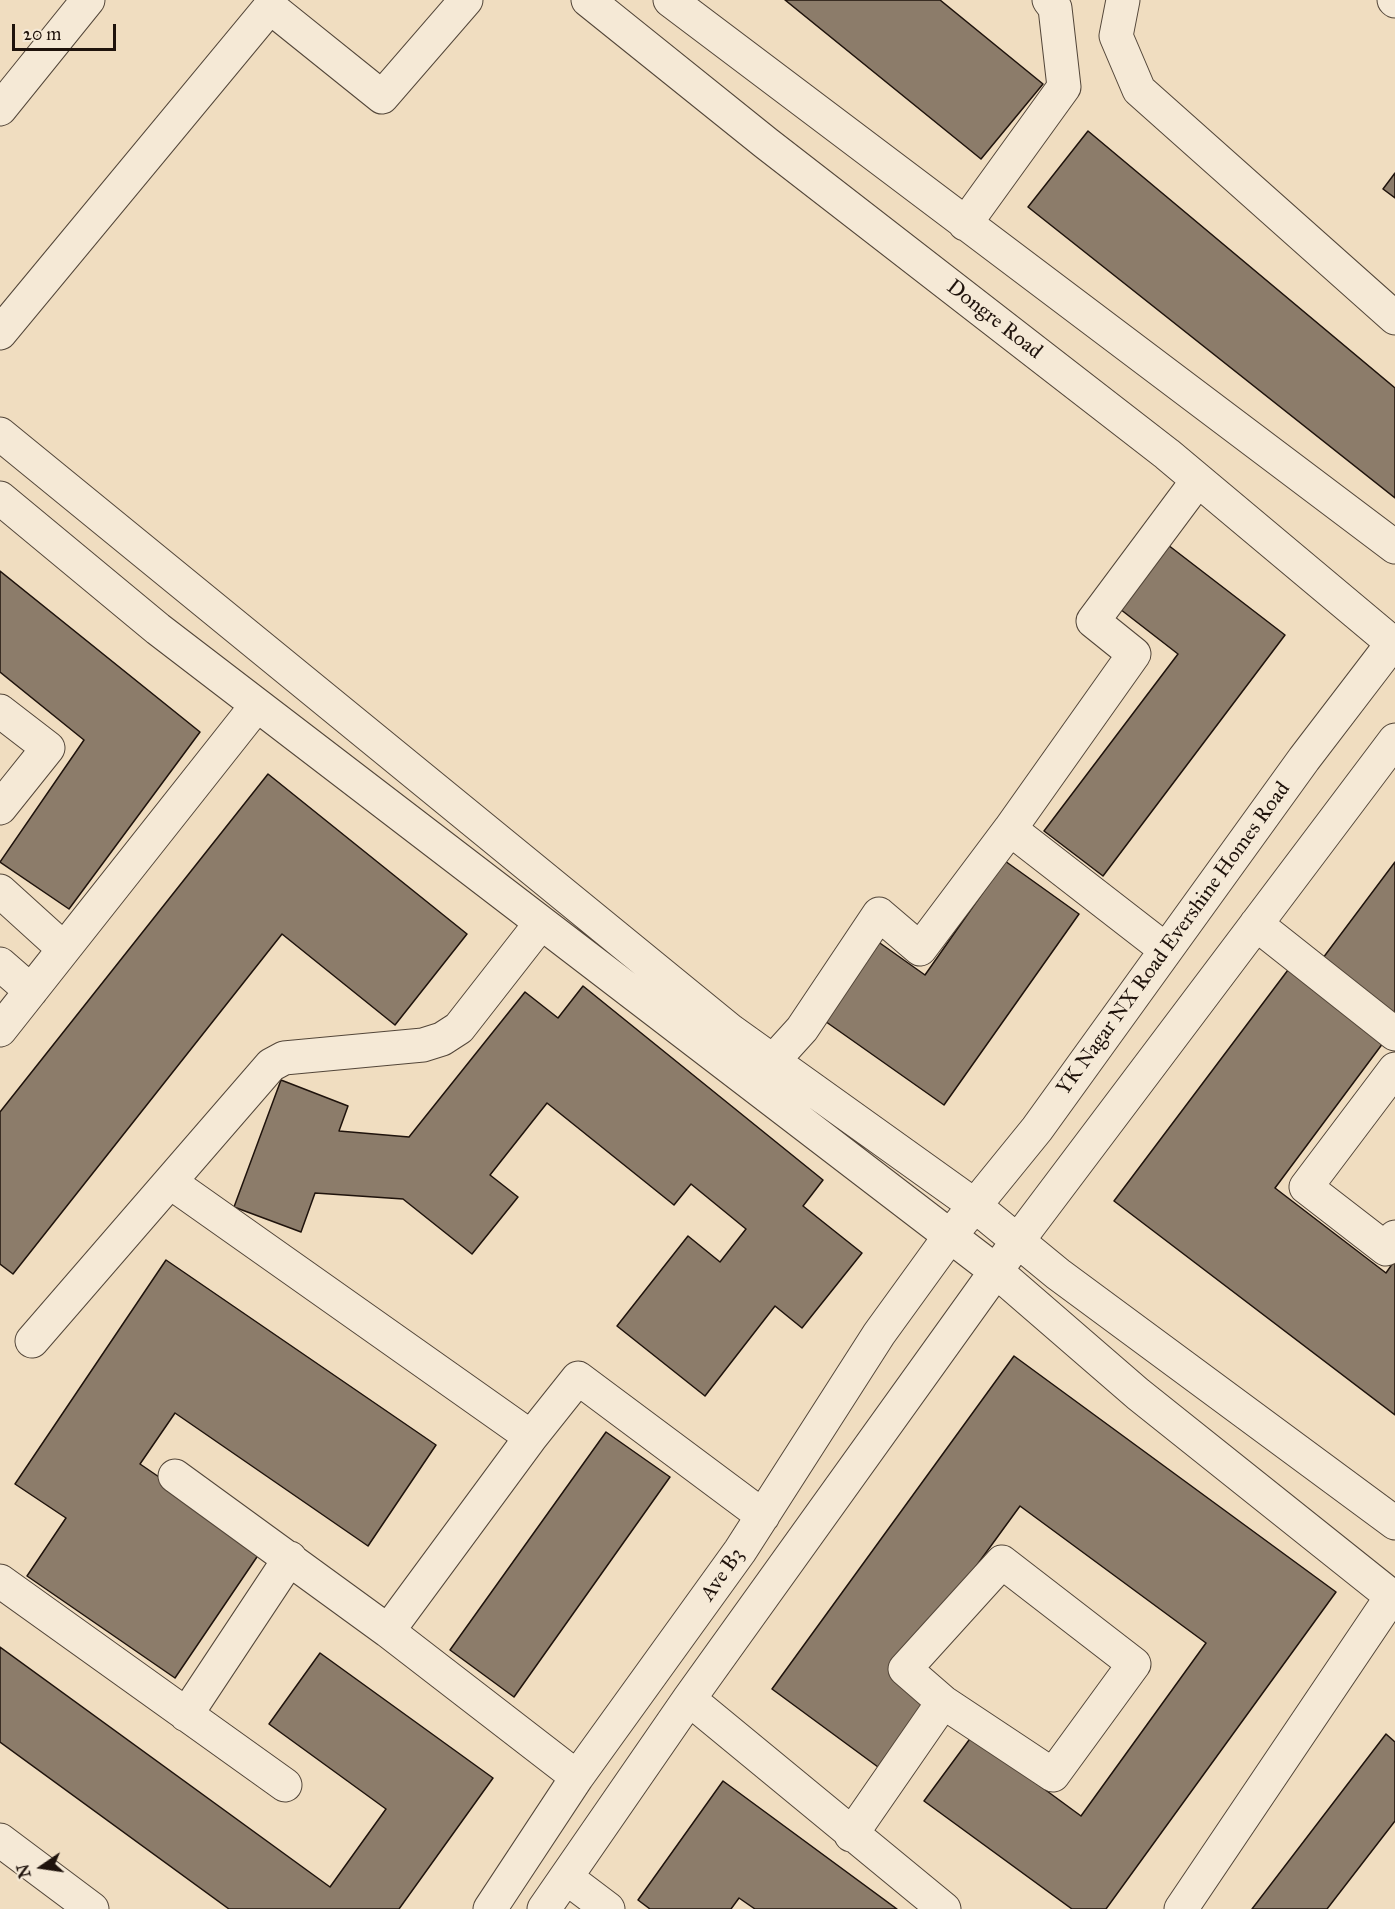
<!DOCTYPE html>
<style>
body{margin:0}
#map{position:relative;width:1395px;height:1909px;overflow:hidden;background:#f0ddc0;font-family:"IM FELL Great Primer",serif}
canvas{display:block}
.north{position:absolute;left:12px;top:1837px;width:60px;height:60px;-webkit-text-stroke:4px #f5e9d6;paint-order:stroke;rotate:257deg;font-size:16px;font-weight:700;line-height:24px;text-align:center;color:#1f130c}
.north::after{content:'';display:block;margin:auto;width:21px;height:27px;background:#1f130c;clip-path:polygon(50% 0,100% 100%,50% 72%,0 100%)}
.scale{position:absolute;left:12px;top:24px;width:104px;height:27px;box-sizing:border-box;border:3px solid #1f130c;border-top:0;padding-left:8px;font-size:18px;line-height:21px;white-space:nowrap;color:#1f130c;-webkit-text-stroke:4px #f5e9d6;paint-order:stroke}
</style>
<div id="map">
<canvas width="1395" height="1909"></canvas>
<div class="north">N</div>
<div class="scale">20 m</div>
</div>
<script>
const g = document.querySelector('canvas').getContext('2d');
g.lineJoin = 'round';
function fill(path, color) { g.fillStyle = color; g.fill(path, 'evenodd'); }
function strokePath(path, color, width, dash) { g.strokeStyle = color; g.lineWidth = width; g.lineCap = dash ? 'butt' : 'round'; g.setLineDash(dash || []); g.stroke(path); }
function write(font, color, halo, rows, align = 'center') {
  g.font = font + ' "IM FELL Great Primer",serif'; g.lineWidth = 6; g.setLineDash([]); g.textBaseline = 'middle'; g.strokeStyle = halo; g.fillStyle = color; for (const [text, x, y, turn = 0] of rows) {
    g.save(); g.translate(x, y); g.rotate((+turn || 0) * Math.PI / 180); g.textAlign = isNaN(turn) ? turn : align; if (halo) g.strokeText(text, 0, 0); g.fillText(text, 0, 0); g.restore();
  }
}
const building = new Path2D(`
 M785,0H940L1043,84L981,159Z
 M1088,131L1395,388V498L1028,207Z
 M1395,173V198L1383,189Z
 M1168,545L1285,635L1103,876L1044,831L1178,654L1120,609Z
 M0,571L200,732L69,909L0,862L84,740L0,672Z
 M268,774L467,934L395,1025L282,934L13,1274L0,1264V1112Z
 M1005,861L1079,914L944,1105L822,1019L877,941L925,975Z
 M1395,862V1020L1320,962Z
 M1291,966L1386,1039L1275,1188L1386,1273L1395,1260V1415L1114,1201Z
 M583,986L823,1180L803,1206L862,1253L802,1328L775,1306L705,1396L617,1326L688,1236L720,1262L746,1229L691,1184L674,1205L547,1103L490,1175L518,1197L472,1254L403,1199L315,1193L301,1232L234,1207L281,1080L348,1106L339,1131L409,1137L525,992L558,1018Z
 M166,1260L436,1445L368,1546L175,1413L140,1464L263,1548L175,1678L27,1576L66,1518L15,1484Z
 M1014,1356L1336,1592L1106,1909H1072L924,1801L972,1736L1081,1816L1206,1643L1020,1506L896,1676L927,1699L878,1767L772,1689Z
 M606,1432L670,1477L514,1697L450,1650Z
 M0,1647L330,1887L386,1809L269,1724L320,1653L493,1778L399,1909H229L0,1742Z
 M1386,1734L1395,1742V1821L1327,1909H1252Z
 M723,1781L897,1909H755L739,1898L731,1909H650L638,1900Z`);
fill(building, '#8c7c6a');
strokePath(building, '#1f130c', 1.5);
const minor = new Path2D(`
 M588,0L766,143L1167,454L1395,645
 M670,0L1395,547
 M1123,0L1116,36L1139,90L1395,318
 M1394,0L1395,1
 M0,109L88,0
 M965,224L1064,87L1055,8L1049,0
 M0,333L270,7L382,97L466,0
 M0,434L731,1031L974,1205L1058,1274L1395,1523
 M0,498L158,629L997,1272L1138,1394L1395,1599
 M0,711L48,748L0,808
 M0,891L64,949
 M1256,924L1395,1034
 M1166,950L1010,829L1134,654L1093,621L1198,480
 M0,964L31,991
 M0,1030L257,705
 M773,1061L802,1029L879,914L920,949L1010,829
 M1395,1069L1306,1187L1386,1249L1395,1237
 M170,1182L531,1437
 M32,1341L271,1065L284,1058L423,1045L442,1039L459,1028L541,923
 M175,1476L388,1631L577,1777
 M0,1581L285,1785
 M388,1631L531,1437L578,1378L763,1516
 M689,1699L944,1909
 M186,1715L290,1558
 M851,1835L943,1702L905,1669L1002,1562L1134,1664L1053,1775L943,1702
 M0,1840L92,1909
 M567,1878L608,1909
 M490,1909L577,1777L740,1551L879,1334L950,1236L1037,1129L1304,759L1395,640
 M544,1909L689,1699L1019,1239L1395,740
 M1181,1909L1392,1596`);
strokePath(minor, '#534639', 35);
strokePath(minor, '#f5e9d6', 33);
write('21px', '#1f130c', '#f5e9d6', [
 ["Dongre Road",994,320,38],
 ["YK Nagar NX Road Evershine Homes Road",1174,939,-54],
 ["Ave B3",723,1575,-55]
]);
</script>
